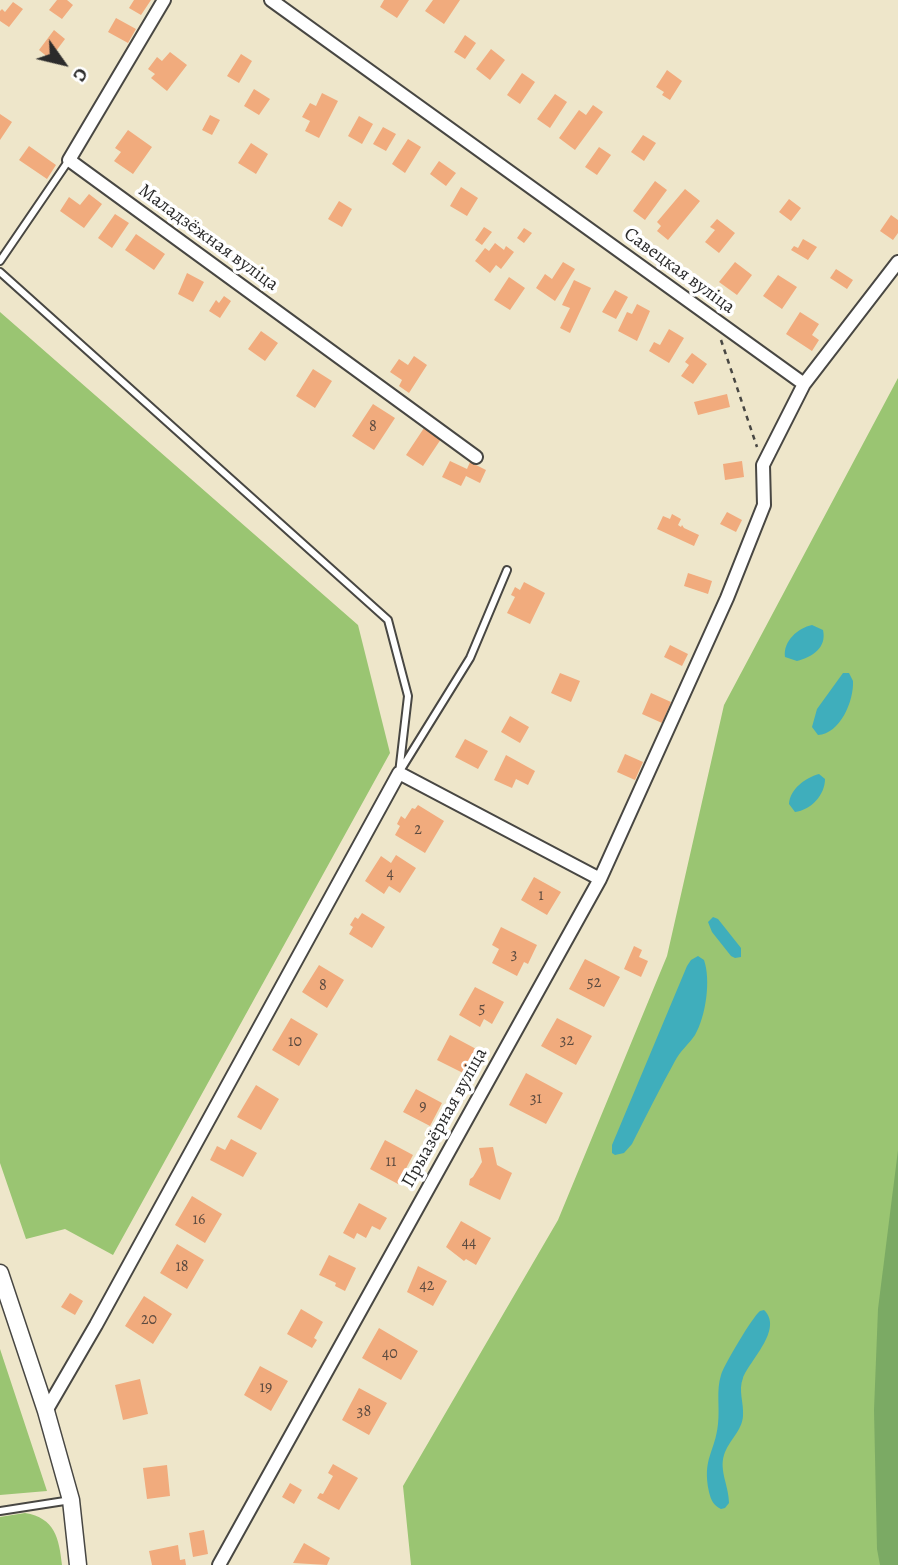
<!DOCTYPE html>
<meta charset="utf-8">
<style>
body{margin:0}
#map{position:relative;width:898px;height:1565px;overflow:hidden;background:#eee6ca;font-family:Alegreya,serif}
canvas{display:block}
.north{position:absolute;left:28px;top:28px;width:70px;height:70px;-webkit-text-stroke:5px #fff;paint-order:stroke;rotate:124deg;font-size:19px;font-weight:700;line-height:28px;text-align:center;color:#2b2b2b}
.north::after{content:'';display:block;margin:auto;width:24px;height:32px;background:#2b2b2b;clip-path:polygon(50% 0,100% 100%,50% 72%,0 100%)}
</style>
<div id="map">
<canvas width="898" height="1565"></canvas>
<div class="north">С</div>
</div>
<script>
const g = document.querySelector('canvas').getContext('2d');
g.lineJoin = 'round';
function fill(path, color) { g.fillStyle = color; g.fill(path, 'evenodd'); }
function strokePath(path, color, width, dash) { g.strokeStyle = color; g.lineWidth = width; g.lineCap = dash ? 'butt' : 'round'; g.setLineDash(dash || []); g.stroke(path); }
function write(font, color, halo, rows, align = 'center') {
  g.font = font + ' Alegreya,serif'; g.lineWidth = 7; g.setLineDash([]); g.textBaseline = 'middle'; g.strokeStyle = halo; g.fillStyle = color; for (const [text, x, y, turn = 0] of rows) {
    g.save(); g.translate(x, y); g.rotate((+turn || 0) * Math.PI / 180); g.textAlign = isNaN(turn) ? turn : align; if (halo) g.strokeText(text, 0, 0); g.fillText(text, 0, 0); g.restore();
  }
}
fill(new Path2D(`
 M0,312L358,625L390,753L113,1255L65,1229L26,1239L0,1163Z
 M898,378V1565H411L403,1486L558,1220L667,956L724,705Z
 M0,1349L47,1491L0,1495Z
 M25,1513C55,1518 59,1538 62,1565H0V1517Z`), '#9ac572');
fill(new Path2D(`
 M898,1150V1565H880L877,1549L874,1410L878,1309Z`), '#7baa64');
fill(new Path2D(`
 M812,625L823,630C827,648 812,657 797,661L785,657C783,641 798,628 812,625Z
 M843,673H849L853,681C854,701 840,734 818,735L812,727L817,709Z
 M819,774L825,779C825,795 811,810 795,812L789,804C790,789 805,778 819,774Z
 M713,917L718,919L741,948V957L735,958L731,956L712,932L708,922Z
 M698,956L704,960C711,980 706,1016 695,1035C689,1044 680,1051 675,1061C660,1088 646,1116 632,1144L624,1153L615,1155L612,1153V1145L687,966L691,960Z
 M764,1310C784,1329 749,1361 743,1378C738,1391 744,1402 743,1416C742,1431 729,1440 724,1455C719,1471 729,1486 729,1503L725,1508L721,1509C713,1505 711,1500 709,1492C702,1458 715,1453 718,1424C720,1407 716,1391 721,1375C724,1365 753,1316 760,1311Z`), '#3faebc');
fill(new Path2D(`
 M57,0H67L73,5L62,19L49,10Z
 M134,0H151L141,15L129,8Z
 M384,0H409L397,18L380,7Z
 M433,0H460L444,24L425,11Z
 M13,2L23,9L9,27L0,21V11L2,9L5,12Z
 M116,18L136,29L128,43L108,32Z
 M54,30L65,39L50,59L39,50Z
 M465,35L476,43L465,59L454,52Z
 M491,49L505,60L490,80L476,69Z
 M170,52L187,65L167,91L151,78L155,74L148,69L157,57L162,61Z
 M241,54L252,61L239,83L227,76Z
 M667,70L682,81L670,100L662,95L664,92L656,87Z
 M522,73L535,82L520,104L507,95Z
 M254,89L270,99L259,115L244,106Z
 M322,93L338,101L319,138L305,131L310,121L302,117L310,103L316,106Z
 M555,94L567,102L550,128L537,119Z
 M593,105L603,112L575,150L559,138L579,110L586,115Z
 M0,114L12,122L0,140Z
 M210,115L220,120L212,135L202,130Z
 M359,116L373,124L362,144L348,136Z
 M383,127L396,134L386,151L373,144Z
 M128,130L152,147L133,174L114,161L121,152L115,148Z
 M643,135L656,143L644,161L631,152Z
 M408,139L421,147L405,173L392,164Z
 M251,143L268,154L256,174L238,163Z
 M29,146L56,165L47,179L19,160Z
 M599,147L611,155L597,175L585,167Z
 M439,161L456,173L446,186L430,174Z
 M655,181L667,190L645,220L633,211Z
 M461,187L478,198L467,216L450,206Z
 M685,189L700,201L668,240L657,231L661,226L657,222Z
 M89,194L102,204L84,228L60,211L69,197L80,205Z
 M789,199L801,208L791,221L779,212Z
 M339,201L352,209L342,227L328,219Z
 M115,214L129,223L112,248L98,238Z
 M891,215L898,220V233L893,240L880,231Z
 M717,219L735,233L719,253L705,242L715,230L710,227Z
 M484,227L492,232L482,245L475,240Z
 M524,228L532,233L524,243L517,238Z
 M136,234L165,254L154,270L125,250Z
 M803,239L817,247L808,260L791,250L794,246L798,248Z
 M495,243L504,250L506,246L514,252L501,269L496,265L490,273L475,261L485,248L489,251Z
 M563,262L575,269L555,301L536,288L545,274L552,279Z
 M735,262L752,275L737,295L719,282Z
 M836,269L853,280L847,289L830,278Z
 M187,273L204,282L193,302L178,294Z
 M778,275L797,287L782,309L763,296Z
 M509,277L525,288L510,310L494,300Z
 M574,280L591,288L570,333L560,328L570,308L562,305Z
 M615,290L628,297L616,319L602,312Z
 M224,296L231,301L220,318L209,311L216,300L219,303Z
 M637,304L650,311L637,341L618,331L627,312L632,314Z
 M800,312L819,324L812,335L819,340L812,351L786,334Z
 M669,329L684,338L669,363L649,351L654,342L660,345Z
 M261,331L278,343L265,361L248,349Z
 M692,353L707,364L693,384L681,376L689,365L685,362Z
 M414,356L427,365L409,393L399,386L402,380L390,372L399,359L408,365Z
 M313,369L332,381L315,408L296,396Z
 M727,394L730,407L698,415L694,402Z
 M373,404L395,418L374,450L352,436Z
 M424,428L441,439L423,466L406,455Z
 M450,461L467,469L470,462L486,470L480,483L466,476L461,486L442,477Z
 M742,461L744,477L725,480L723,464Z
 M727,512L742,520L736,532L720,524Z
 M672,514L681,519L678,525L681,527L682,525L684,528L699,535L694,546L657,529L663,516L670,519Z
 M688,573L712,581L708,594L684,586Z
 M524,582L545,593L530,624L507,613L515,597L511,595L515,587L520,590Z
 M670,645L688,654L682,666L664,657Z
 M560,673L580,681L571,702L551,693Z
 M651,693L671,702L662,723L642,714Z
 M510,716L529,727L520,743L501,732Z
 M465,739L488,751L478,769L455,757Z
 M625,754L643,762L635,780L617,772Z
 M506,755L535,771L528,785L516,779L512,788L494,780Z
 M418,805L444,821L425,853L395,835L400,826L397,824L401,816L405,819L412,808L415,809Z
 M396,855L416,868L400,893L389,886L384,894L365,881L381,856L391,863Z
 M534,877L561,892L547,915L521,900Z
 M362,913L385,927L372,948L349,934L353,927L350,925L355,917L358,919Z
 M501,927L537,945L528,964L524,962L517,976L492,963L499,949L492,945Z
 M634,946L642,950L639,957L648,961L641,977L624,969Z
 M585,959L620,977L604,1007L569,989Z
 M319,965L344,980L327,1008L302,992Z
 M475,987L504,1002L492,1024L484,1019L480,1027L459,1015Z
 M291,1018L318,1034L299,1066L272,1050Z
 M557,1018L592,1036L576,1065L541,1046Z
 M450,1035L478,1050L472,1061L470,1060L463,1073L437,1060Z
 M526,1073L563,1093L546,1124L509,1105Z
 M256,1085L279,1099L261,1130L237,1117Z
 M416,1089L442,1103L430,1126L403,1112Z
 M231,1139L257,1153L243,1177L210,1160L217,1146L225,1150Z
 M385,1140L413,1155L398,1184L370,1169Z
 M493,1147L497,1165L512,1173L500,1200L469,1185L470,1179L473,1177L482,1162L479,1148Z
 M192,1196L222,1214L205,1243L175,1225Z
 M359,1203L387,1218L380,1230L372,1226L366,1238L357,1233L354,1239L343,1233Z
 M461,1221L491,1238L476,1265L466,1259L464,1261L446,1247Z
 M177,1244L204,1260L187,1289L160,1273Z
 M329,1255L356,1268L345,1291L335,1286L336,1283L319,1275Z
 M418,1266L447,1281L433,1306L407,1292Z
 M70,1293L83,1301L75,1315L61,1307Z
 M144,1296L172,1314L153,1344L125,1326Z
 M301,1309L323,1322L314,1338L317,1340L312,1348L287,1334Z
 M379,1328L418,1351L401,1380L362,1358Z
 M260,1366L288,1381L271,1411L244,1395Z
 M140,1379L148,1414L123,1420L115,1385Z
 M359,1388L387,1403L369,1435L342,1420Z
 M333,1464L358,1478L339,1510L317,1498L320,1493L323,1494L333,1476L328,1473Z
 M167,1465L170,1496L147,1499L143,1468Z
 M290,1483L302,1490L294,1504L282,1497Z
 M204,1530L208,1554L193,1557L189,1533Z
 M304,1543L330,1558L327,1565L293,1563Z
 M178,1545L180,1560L185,1559L186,1565H152L149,1551Z`), '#f1ab7d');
const service = new Path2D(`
 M0,261L69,160
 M0,272L388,620L408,696L399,773
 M400,771L470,658L507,570
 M0,1511L71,1500`);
const minor = new Path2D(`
 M164,0L69,160L476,457
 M271,0L804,384
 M46,1411L96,1325L399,773L600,879
 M219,1565L600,879L727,598L764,505L763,465L804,384L898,262`);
const tertiary = new Path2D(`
 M0,1273L46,1411L71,1500L78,1565`);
strokePath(service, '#484743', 10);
strokePath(minor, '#484743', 16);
strokePath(tertiary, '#484743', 19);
strokePath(new Path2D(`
 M721,340L757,447`), '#484743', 2.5, [5, 5]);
strokePath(service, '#fff', 6);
strokePath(minor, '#fff', 12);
strokePath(tertiary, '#fff', 16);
write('16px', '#5c4b40', null, [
 ["8",373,427],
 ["2",418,830],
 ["4",390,874],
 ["1",541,896],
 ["3",514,955],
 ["52",594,983],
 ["8",323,986],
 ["5",482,1009],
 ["32",567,1041],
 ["10",295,1042],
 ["31",536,1099],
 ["9",423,1107],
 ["11",391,1162],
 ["16",199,1220],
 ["44",469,1243],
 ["18",182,1267],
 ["42",427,1286],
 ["20",149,1320],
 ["40",390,1354],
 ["19",266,1388],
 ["38",364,1412]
]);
write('19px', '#2b2b2b', '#fff', [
 ["Маладзёжная вуліца",208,238,36],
 ["Савецкая вуліца",679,271,36],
 ["Прыазёрная вуліца",445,1118,-61]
]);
</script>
